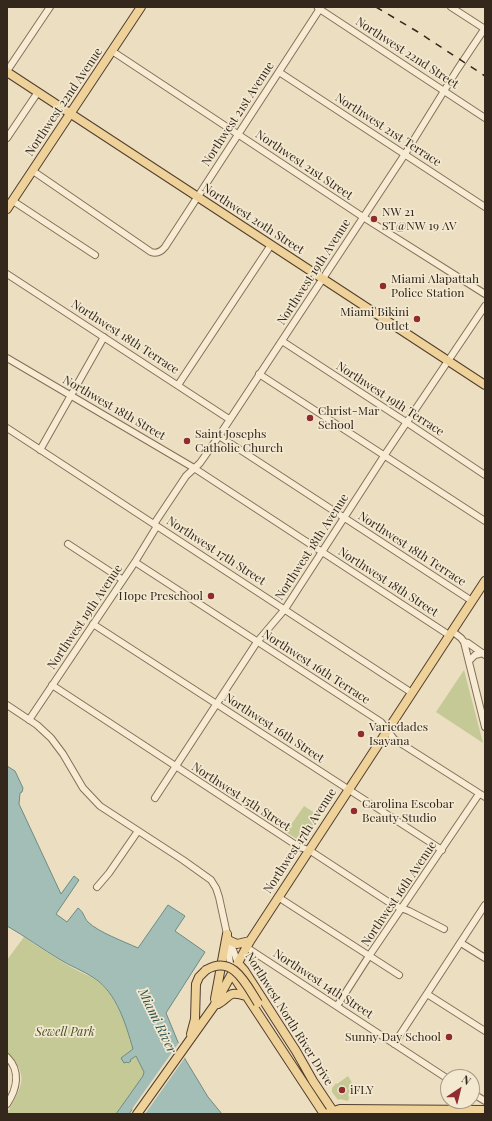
<!DOCTYPE html>
<style>
body{margin:0}
#map{position:relative;width:492px;height:1121px;overflow:hidden;background:#ecdec1;font-family:"Playfair Display",serif}
canvas{display:block}
.frame{position:absolute;inset:0;border:8px solid #34281d;pointer-events:none}
.north{position:absolute;left:440px;top:1069px;width:40px;height:40px;box-sizing:border-box;background:#f3e8d0;border:1px solid #a79b88;border-radius:50%;rotate:35deg;font-size:11px;font-weight:700;line-height:16px;text-align:center;color:#34281d}
.north::after{content:'';display:block;margin:auto;width:14px;height:18px;background:#902c2e;clip-path:polygon(50% 0,100% 100%,50% 72%,0 100%)}
</style>
<div id="map">
<canvas width="492" height="1121"></canvas>
<div class="frame"></div>
<div class="north">N</div>
</div>
<script>
const g = document.querySelector('canvas').getContext('2d');
g.lineJoin = 'round';
function fill(path, color) { g.fillStyle = color; g.fill(path, 'evenodd'); }
function strokePath(path, color, width, dash) { g.strokeStyle = color; g.lineWidth = width; g.lineCap = dash ? 'butt' : 'round'; g.setLineDash(dash || []); g.stroke(path); }
function write(font, color, halo, rows, align = 'center') {
  g.font = font + ' "Playfair Display",serif'; g.lineWidth = 3.5; g.setLineDash([]); g.textBaseline = 'middle'; g.strokeStyle = halo; g.fillStyle = color; for (const [text, x, y, turn = 0] of rows) {
    g.save(); g.translate(x, y); g.rotate((+turn || 0) * Math.PI / 180); g.textAlign = isNaN(turn) ? turn : align; if (halo) g.strokeText(text, 0, 0); g.fillText(text, 0, 0); g.restore();
  }
}
fill(new Path2D(`
 M464,670L483,743L436,712Z
 M304,806L321,817L303,843L286,832Z
 M24,937C39,947 55,958 71,967C83,974 95,977 105,988C120,1005 127,1028 133,1050L121,1058L130,1060L136,1056L144,1072L143,1076L116,1114H8V1111C22,1086 30,1075 7,1053V960Z
 M348,1076L352,1083L349,1085L353,1092L348,1095L349,1097L348,1101L340,1099L338,1100L332,1092V1088L336,1083L337,1084Z`), '#c4c995');
const water = new Path2D(`
 M7,766L15,771L23,788L22,792L20,793L19,804L61,894L74,876L79,880L56,914L67,922L78,908C84,912 84,918 88,922C98,932 125,942 138,948L168,905L185,916L175,931L205,952L166,1013L185,1059L208,1097L222,1114H144L134,1107L129,1114H116L143,1076L144,1072L136,1056L130,1060L131,1061L128,1063L127,1062L124,1063L121,1058L133,1049C126,1025 117,993 94,978C84,971 70,966 59,959C42,949 25,936 7,926Z`);
fill(water, '#a3beb6');
strokePath(water, '#6b8b83', 1);
fill(new Path2D(`
 M180,1041L186,1056L145,1114H141L135,1110L134,1111L132,1109Z`), '#ecdec1');
const minor = new Path2D(`
 M451,7L485,29
 M318,8L485,118
 M112,51L363,217L485,294
 M7,71L50,7
 M279,72L485,207
 M7,138L38,92
 M33,171L151,252C157,254 161,252 165,247L321,7
 M13,201L95,255
 M7,274L229,419
 M282,341L406,422L485,475
 M7,358L194,468L449,635
 M259,374L485,521
 M178,385L271,245
 M7,428L412,693
 M219,436L472,601
 M40,450L104,337
 M154,524L186,476L200,463L219,436L405,154L457,70L485,28
 M68,544L123,580
 M135,562L381,722L394,739L485,797
 M93,624L442,850
 M452,631L461,638L464,642L485,727
 M464,642L468,643L485,655
 M469,661L475,655L483,653
 M52,685L299,847L309,850L393,905L409,911L444,929
 M7,705L37,725L51,738L63,754L83,788L100,806L183,860L211,880L216,888L219,897L227,934L238,963
 M29,720L135,562L157,526
 M155,798L257,642L285,609L384,456L485,306
 M97,887L109,873L138,831
 M278,897L399,975
 M461,943L485,958
 M227,944L231,970
 M246,947L448,1079
 M427,994L485,1031
 M337,1006L369,956L479,794
 M394,1044L485,905
 M7,1057C21,1071 17,1089 7,1104
 M472,1093L485,1101`);
const major = new Path2D(`
 M7,72L485,385
 M7,209L141,7
 M228,940L237,944L250,941
 M238,963L244,970L296,1051L313,1081L335,1114
 M232,974L324,1114
 M215,999L227,934
 M218,1004C231,997 227,990 246,996
 M191,1034L195,1019L196,984L199,977L206,970
 M328,1113L340,1109L485,1110
 M137,1114L214,1006L250,941L485,581`);
strokePath(minor, '#846f59', 8);
strokePath(major, '#523e2e', 10);
strokePath(minor, '#f7ecd3', 6);
strokePath(major, '#eed299', 8);
strokePath(new Path2D(`
 M376,7L418,32L485,76`), '#34281d', 1.5, [7, 7]);
const majorBridge = new Path2D(`
 M206,970C233,954 246,984 258,1003`);
strokePath(majorBridge, '#523e2e', 10, []);
strokePath(majorBridge, '#eed299', 8);
for (const [x, y, r, color] of [
 [374,219,4,"#902c2e"],
 [383,286,4,"#902c2e"],
 [417,319,4,"#902c2e"],
 [310,418,4,"#902c2e"],
 [187,441,4,"#902c2e"],
 [211,596,4,"#902c2e"],
 [361,734,4,"#902c2e"],
 [354,811,4,"#902c2e"],
 [449,1037,4,"#902c2e"],
 [342,1090,4,"#902c2e"]
]) { const dot = new Path2D(); dot.arc(x, y, r, 0, 2 * Math.PI); g.fillStyle = color; g.fill(dot); strokePath(dot, '#f3e8d0', 1.5); }
write('12px', '#34281d', '#f3e8d0', [
 ["Northwest 22nd Street",407,53,33],
 ["Northwest 22nd Avenue",64,102,-56],
 ["Northwest 21st Avenue",238,114,-57],
 ["Northwest 21st Terrace",388,130,33],
 ["Northwest 21st Street",304,165,34],
 ["Northwest 20th Street",253,219,33],
 ["Northwest 19th Avenue",314,272,-57],
 ["Northwest 18th Terrace",125,337,33],
 ["Northwest 19th Terrace",390,399,33],
 ["Northwest 18th Street",114,408,30],
 ["Northwest 18th Avenue",312,547,-57],
 ["Northwest 18th Terrace",412,549,33],
 ["Northwest 17th Street",216,551,33],
 ["Northwest 18th Street",388,582,33],
 ["Northwest 19th Avenue",85,617,-56],
 ["Northwest 16th Terrace",316,667,33],
 ["Northwest 16th Street",274,728,33],
 ["Northwest 15th Street",241,797,33],
 ["Northwest 17th Avenue",300,841,-57],
 ["Northwest 16th Avenue",399,894,-56],
 ["Northwest 14th Street",323,984,33],
 ["Northwest North River Drive",289,1019,58]
]);
write('12px', '#34281d', '#f3e8d0', [
 ["NW 21",382,212],
 ["ST@NW 19 AV",382,226],
 ["Miami Alapattah",391,279],
 ["Police Station",391,293],
 ["Miami Bikini",409,312,"right"],
 ["Outlet",409,326,"right"],
 ["Christ-Mar",318,411],
 ["School",318,425],
 ["Saint Josephs",195,434],
 ["Catholic Church",195,448],
 ["Hope Preschool",203,596,"right"],
 ["Variedades",369,727],
 ["Isayana",369,741],
 ["Carolina Escobar",362,804],
 ["Beauty Studio",362,818],
 ["Sunny Day School",441,1037,"right"],
 ["iFLY",350,1090]
], 'left');
write('italic 12px', '#465024', '#f3e8d0', [
 ["Sewell Park",65,1032]
]);
write('italic 13px', '#2d5350', '#f3e8d0', [
 ["Miami River",157,1021,64]
]);
</script>
